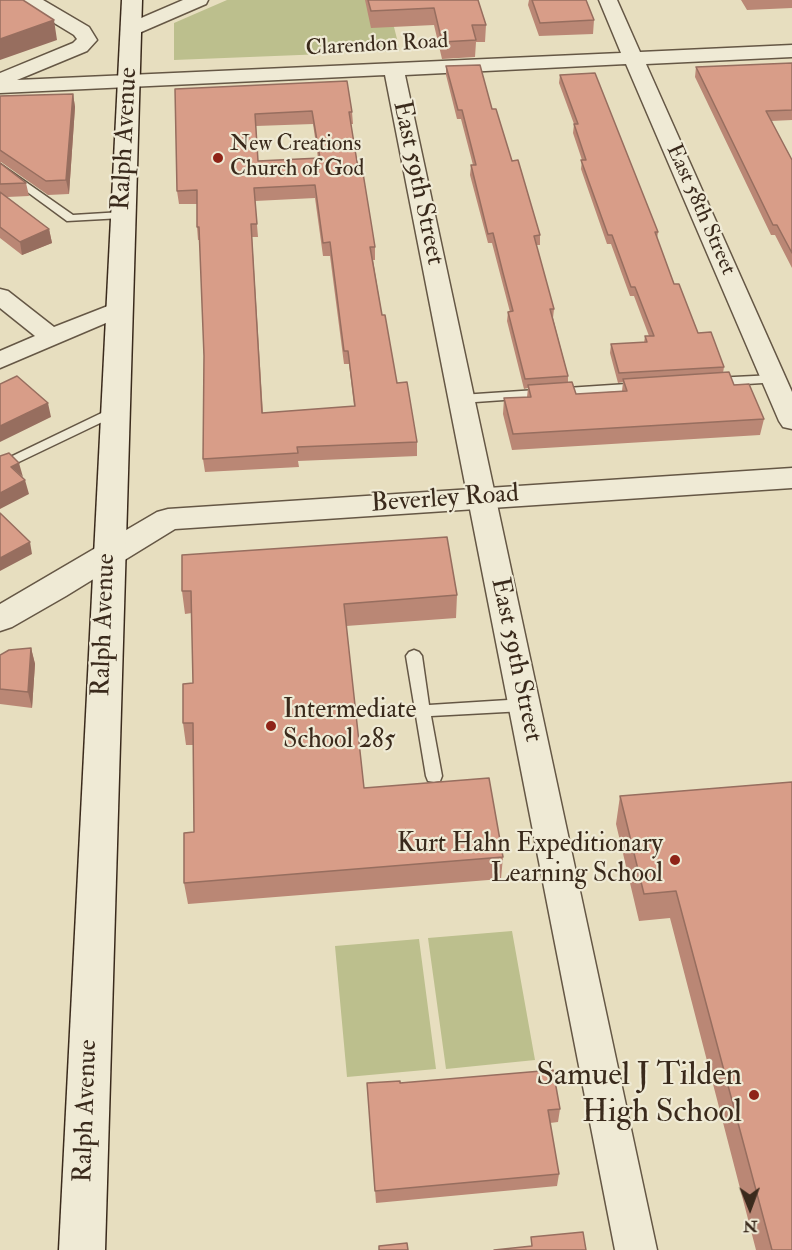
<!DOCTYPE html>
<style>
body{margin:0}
#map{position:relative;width:792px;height:1250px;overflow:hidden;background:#e7debf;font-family:"IM FELL Double Pica",serif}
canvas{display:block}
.north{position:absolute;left:720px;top:1178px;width:60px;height:60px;-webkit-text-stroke:4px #efead5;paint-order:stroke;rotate:179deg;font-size:16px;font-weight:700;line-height:24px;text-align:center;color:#3a2a1c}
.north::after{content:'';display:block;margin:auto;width:21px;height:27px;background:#3a2a1c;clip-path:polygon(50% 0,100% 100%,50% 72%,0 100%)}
</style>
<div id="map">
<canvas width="792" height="1250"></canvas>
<div class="north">N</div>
</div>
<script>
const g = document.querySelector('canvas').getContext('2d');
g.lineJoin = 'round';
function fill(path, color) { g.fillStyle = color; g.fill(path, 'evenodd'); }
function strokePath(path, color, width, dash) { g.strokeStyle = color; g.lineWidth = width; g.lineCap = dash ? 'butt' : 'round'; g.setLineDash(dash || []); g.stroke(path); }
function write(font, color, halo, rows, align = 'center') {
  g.font = font + ' "IM FELL Double Pica",serif'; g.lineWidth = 4.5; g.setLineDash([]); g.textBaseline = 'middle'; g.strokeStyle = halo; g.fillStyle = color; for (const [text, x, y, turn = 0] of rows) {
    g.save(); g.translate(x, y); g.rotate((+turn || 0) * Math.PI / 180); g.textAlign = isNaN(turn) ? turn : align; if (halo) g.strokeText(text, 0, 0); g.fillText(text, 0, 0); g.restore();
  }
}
fill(new Path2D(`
 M227,0H401L390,11L400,51L174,60V23Z
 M512,931L535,1060L446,1069L428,938Z
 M419,939L436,1069L347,1077L335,946Z`), '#bcbf8d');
const service = new Path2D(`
 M0,164L73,215L122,212L128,215L122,218L67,221L0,172Z
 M774,375L779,376L780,379L779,382L714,386L708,382L714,378Z
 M642,383L647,384L648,387L647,390L461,403L455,399L461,395Z
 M114,407L119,408L121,411L119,414L0,471V462Z
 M414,650L419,652L422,656L429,705L524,699L530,701L532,705L530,709L524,711L431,716L442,776L440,781L434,782L428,781L426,776L406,656L409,652Z`);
const minor = new Path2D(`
 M21,0H43L89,27L97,40L87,51L17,80L621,53L599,0H617L640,52L792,45V57L646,64L792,392V429L783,427L779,421L626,64L405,75L657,1250H615L385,75L0,93V73L73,43L77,39L74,35L23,4Z
 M183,0H208L206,4L139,33H125L122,29L125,25Z
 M0,289L8,291L54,327L118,302L127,304L130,309L127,314L0,368V351L35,336L0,308Z`);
const tertiary = new Path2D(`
 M792,468V488L175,529L66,596L12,627L0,631V604L157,512L168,509Z`);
const secondary = new Path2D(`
 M122,0H142L105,1250H59Z`);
strokePath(service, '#655745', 3);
strokePath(minor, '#655745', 3);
strokePath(tertiary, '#655745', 3);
strokePath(secondary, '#3a2a1c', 3);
fill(service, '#efead5');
fill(minor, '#efead5');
fill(tertiary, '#efead5');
fill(secondary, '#efead5');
fill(new Path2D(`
 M365,0H478L486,25L485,42H476L475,57L442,59L434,25L371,28Z
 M529,0H586L594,20L593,34L539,36L528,5Z
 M741,0H792V8L747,10Z
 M792,63V120L771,121L792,160V268L775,235H771L695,77L696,67Z
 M446,66L492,109L540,235V245H536L554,309L553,318L568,376V383L576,394L622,391L623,382L618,383L610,353L611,344L644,343L645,336H649L634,296H630L611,244H607L581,169L582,160L573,133L574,124L559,83L560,75L658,232L657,239L674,284L698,333L724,367L723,373L764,419L760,435L512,450L503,414L504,398L527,397L528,388L524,389L507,321L508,312H510L492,243H488L470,175L471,165H473L461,119H457L446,75Z
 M175,89L352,112L353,124H351L358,168L375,247V260H373L382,315L397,383L417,442V456L298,461L299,467L205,472L203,459L204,356L200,240H198L197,227V204H179L177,191ZM313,124L318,158L258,161L256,126ZM315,198L323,256H330L344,364H349L354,406L263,413L252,237H258L255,201Z
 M73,94L75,107L69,194L48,195L1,162L0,163V96Z
 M0,163L26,183L29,196L7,197L49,229L52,243L22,255L0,238Z
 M182,555L457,595L456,618L346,626L364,788L503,857L501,879L188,904L184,883L194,832L193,745H186L183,723L193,683L192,613L185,614L182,591Z
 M31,648L35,664L32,708L0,704V655Z
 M792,782V1250H756L670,918L639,921L616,824L620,796Z
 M367,1083H400L560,1109L558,1122L550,1123L559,1174L557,1186L376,1203Z`), '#ba8775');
fill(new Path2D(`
 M54,20L57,40L0,60V39Z
 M73,94L75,107L69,194L66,180Z
 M49,229L52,243L22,255L20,242Z
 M48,403L51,417L0,442V426Z
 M19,463L23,477L11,467Z
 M25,480L29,494L0,509V493Z
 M30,542L32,554L0,571V558Z
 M31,648L35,664L32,708L28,692Z`), '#976e5f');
const building = new Path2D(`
 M0,0H23L54,20L0,39Z
 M368,0H478L486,25H472L476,40L442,42L434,8L371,11Z
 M532,0H586L594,20L540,23Z
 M792,63V110L766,111L792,160V253L777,225H773L696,67Z
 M480,65L492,109H496L512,161L518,160L540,235L534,236L554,309H550L568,376L525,379L508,312L513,311L503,273L493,233L488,234L471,165H476L462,110H458L446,66Z
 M595,73L658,232H655L674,284H679L698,333L711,332L724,367L619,373L611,344L647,342L645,336H654L635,287H631L612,235H608L581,160H586L574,124H578L560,75Z
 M347,81L352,112H349L358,168L362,167L372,228L375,247H370L382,315H385L397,383L407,382L417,442L297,447L298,453L203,459L204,356L199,227H197V190L177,191L175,89ZM312,111L320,158L258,161L255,114ZM315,185L323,243L330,242L344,351H348L355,406L262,413L251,224H257L254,188Z
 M73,94L66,180L46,181L0,150V96Z
 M0,163L26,183L0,184Z
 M0,192L49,229L20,242L0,227Z
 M729,372L734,385L749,384L764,419L513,434L504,398L531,397L528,385L572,382L576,394L627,391L623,379Z
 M17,376L48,403L0,426V384Z
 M9,453L19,463L11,467L25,480L0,493V456Z
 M0,513L30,542L0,558Z
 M447,537L457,595L344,604L364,788L489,778L503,857L184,883V833L194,832L193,723H183V684L193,683L191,591H182V555Z
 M31,648L28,692L0,689V655L9,650Z
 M792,782V1250H772L676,891L644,894L620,796Z
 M553,1070L560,1109L548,1110L559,1174L375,1191L367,1083L400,1081V1083Z
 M583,1232L586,1250H494L532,1246L531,1237Z
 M407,1243L408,1250H379V1246Z`);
fill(building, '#d89d88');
strokePath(building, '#976e5f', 1.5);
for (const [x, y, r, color] of [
 [218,158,6,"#8f2418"],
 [271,726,6,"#8f2418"],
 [675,860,6,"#8f2418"],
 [754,1095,6,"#8f2418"]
]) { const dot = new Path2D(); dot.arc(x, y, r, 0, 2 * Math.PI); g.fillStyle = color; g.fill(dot); strokePath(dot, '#efead5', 2); }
write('22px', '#3a2a1c', '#efead5', [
 ["Clarendon Road",377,46,-3],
 ["East 58th Street",700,210,66]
]);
write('22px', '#3a2a1c', '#efead5', [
 ["New Creations",230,145],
 ["Church of God",230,170]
], 'left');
write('26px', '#3a2a1c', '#efead5', [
 ["Ralph Avenue",126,139,-87],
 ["East 59th Street",417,183,78],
 ["Beverley Road",445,500,-4],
 ["Ralph Avenue",105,625,-88],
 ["East 59th Street",515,660,78],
 ["Ralph Avenue",87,1111,-88]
]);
write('26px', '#3a2a1c', '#efead5', [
 ["Intermediate",283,711],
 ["School 285",283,741],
 ["Kurt Hahn Expeditionary",663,845,"right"],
 ["Learning School",663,875,"right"]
], 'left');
write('32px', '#3a2a1c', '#efead5', [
 ["Samuel J Tilden",742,1077],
 ["High School",742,1114]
], 'right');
</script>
